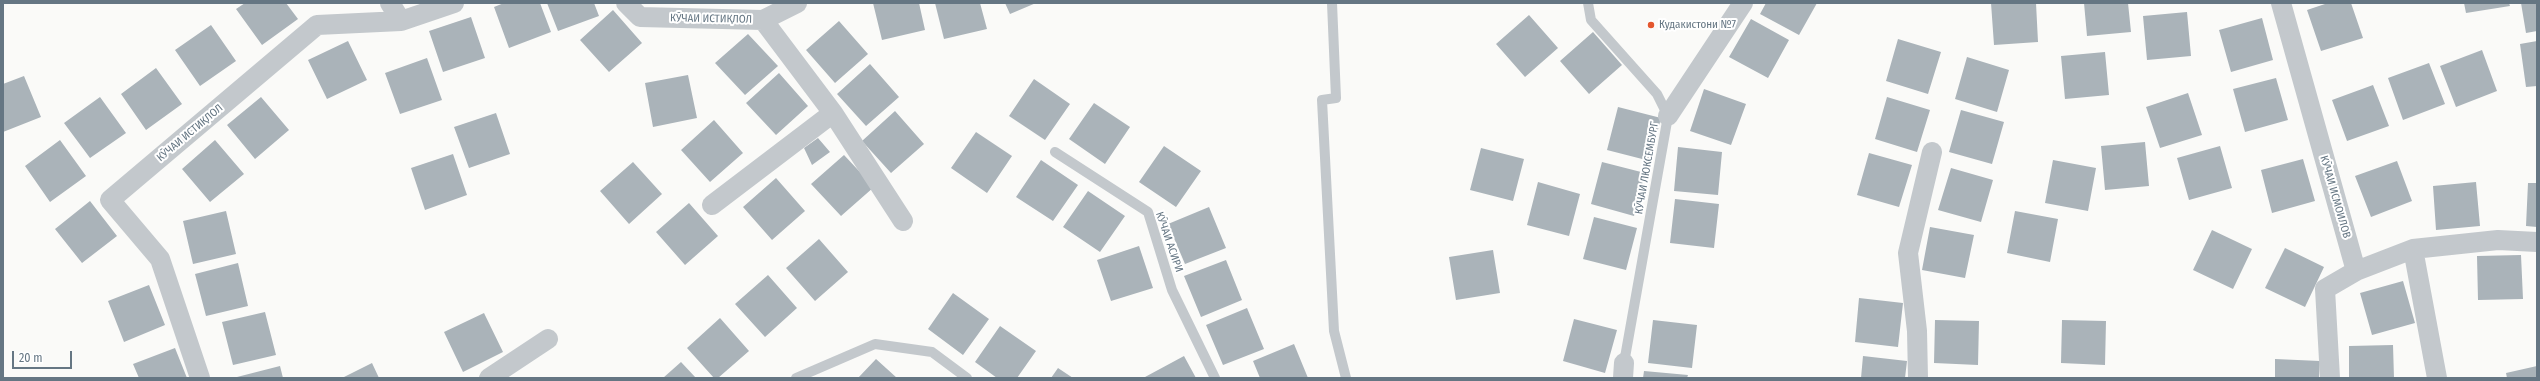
<!DOCTYPE html>
<meta charset="utf-8">
<style>
body{margin:0}
#map{position:relative;width:2540px;height:381px;overflow:hidden;background:#fafaf8;font-family:"Fira Sans Condensed",sans-serif}
canvas{display:block}
.frame{position:absolute;inset:0;border:4px solid #657683;pointer-events:none}
.scale{position:absolute;left:12px;top:351px;width:60px;height:18px;box-sizing:border-box;border:2px solid #657683;border-top:0;padding-left:5px;font-size:12px;line-height:14px;white-space:nowrap;color:#657683;-webkit-text-stroke:3px #fff;paint-order:stroke}
</style>
<div id="map">
<canvas width="2540" height="381"></canvas>
<div class="frame"></div>
<div class="scale">20 m</div>
</div>
<script>
const g = document.querySelector('canvas').getContext('2d');
g.lineJoin = 'round';
function fill(path, color) { g.fillStyle = color; g.fill(path, 'evenodd'); }
function strokePath(path, color, width, dash) { g.strokeStyle = color; g.lineWidth = width; g.lineCap = dash ? 'butt' : 'round'; g.setLineDash(dash || []); g.stroke(path); }
function write(font, color, halo, rows, align = 'center') {
  g.font = font + ' "Fira Sans Condensed",sans-serif'; g.lineWidth = 4; g.setLineDash([]); g.textBaseline = 'middle'; g.strokeStyle = halo; g.fillStyle = color; for (const [text, x, y, turn = 0] of rows) {
    g.save(); g.translate(x, y); g.rotate((+turn || 0) * Math.PI / 180); g.textAlign = isNaN(turn) ? turn : align; if (halo) g.strokeText(text, 0, 0); g.fillText(text, 0, 0); g.restore();
  }
}
fill(new Path2D(`
 M245,3H286L298,19L262,45L236,9Z
 M504,3H540L551,32L509,48L494,7Z
 M547,3H594L599,16L558,31Z
 M873,3H919L925,30L882,40Z
 M935,3H980L987,29L944,39Z
 M1005,3H1036L1010,14Z
 M1766,3H1817L1799,35L1760,14Z
 M1991,3H2036L2038,42L1994,45Z
 M2084,3H2128L2131,32L2087,36Z
 M2328,3H2351L2363,38L2321,51L2307,10Z
 M2464,3H2509L2510,6L2466,13Z
 M2521,3H2537V31L2526,33Z
 M613,10L642,43L609,72L580,40Z
 M2187,12L2191,56L2147,60L2143,16Z
 M1529,15L1558,48L1525,77L1496,44Z
 M471,17L485,58L443,72L429,31Z
 M2262,18L2273,60L2231,72L2219,30Z
 M1751,19L1789,40L1768,78L1729,57Z
 M839,21L868,54L835,83L806,50Z
 M211,25L236,61L200,86L175,50Z
 M1593,32L1622,65L1589,94L1560,61Z
 M748,34L778,66L745,95L715,63Z
 M1898,39L1941,52L1928,94L1886,81Z
 M348,41L367,80L327,99L308,60Z
 M2537,41V86L2526,87L2520,44Z
 M2482,50L2497,91L2456,107L2440,66Z
 M2105,52L2109,95L2065,99L2061,56Z
 M1967,57L2009,70L1997,112L1955,99Z
 M427,58L442,100L400,114L385,73Z
 M2429,63L2445,104L2403,120L2388,78Z
 M870,64L899,97L866,126L837,94Z
 M156,68L182,104L146,130L121,94Z
 M779,73L808,106L776,135L746,103Z
 M688,75L697,118L653,127L645,83Z
 M24,76L41,117L3,132V84Z
 M2276,78L2288,120L2245,132L2233,89Z
 M1034,79L1070,104L1045,140L1009,116Z
 M2373,85L2389,126L2347,141L2332,100Z
 M1704,89L1746,104L1731,145L1690,131Z
 M2188,93L2202,135L2160,148L2146,107Z
 M100,97L126,133L90,158L64,123Z
 M261,97L289,130L255,159L227,125Z
 M1887,97L1930,110L1917,152L1875,139Z
 M1094,103L1130,127L1105,164L1069,139Z
 M1618,107L1661,118L1650,161L1607,150Z
 M1961,110L2004,122L1992,164L1949,152Z
 M895,111L924,144L891,173L862,141Z
 M496,113L510,154L469,168L454,127Z
 M714,120L743,153L710,182L681,150Z
 M976,132L1012,156L987,193L951,168Z
 M818,138L830,152L812,165L804,148Z
 M60,140L86,176L50,202L25,166Z
 M215,140L244,174L210,202L182,169Z
 M2145,142L2149,186L2105,190L2101,146Z
 M1164,146L1201,171L1176,207L1139,182Z
 M2220,146L2232,188L2189,200L2177,158Z
 M1678,147L1722,152L1718,195L1674,191Z
 M1481,148L1524,159L1513,201L1470,190Z
 M1869,153L1912,165L1899,207L1857,195Z
 M453,154L467,195L425,210L411,168Z
 M844,155L874,187L841,216L811,184Z
 M2303,159L2315,201L2272,213L2261,170Z
 M1041,160L1078,185L1053,221L1016,197Z
 M2053,160L2096,168L2088,211L2045,203Z
 M2397,161L2412,201L2371,217L2355,176Z
 M633,162L662,194L629,224L600,191Z
 M1602,162L1645,173L1634,216L1591,204Z
 M1951,168L1993,180L1981,222L1938,210Z
 M776,178L805,211L772,240L743,207Z
 M1538,182L1580,194L1569,236L1527,225Z
 M2476,182L2480,226L2436,230L2433,186Z
 M2528,183H2537V227L2526,226Z
 M1088,191L1125,216L1100,252L1063,227Z
 M1675,199L1719,204L1714,248L1670,243Z
 M90,201L117,236L82,263L55,229Z
 M689,203L718,236L685,265L656,232Z
 M1209,207L1226,248L1185,264L1168,224Z
 M226,211L236,254L193,264L183,221Z
 M2015,211L2058,219L2050,262L2007,253Z
 M1594,217L1637,228L1626,270L1583,259Z
 M1930,227L1974,235L1965,278L1922,270Z
 M2212,230L2252,249L2233,289L2193,270Z
 M819,239L848,272L815,301L786,268Z
 M1139,246L1153,288L1111,301L1097,260Z
 M2285,248L2324,267L2305,307L2265,288Z
 M1493,250L1500,293L1456,300L1449,257Z
 M2521,255L2523,299L2478,300L2477,256Z
 M1226,260L1242,300L1201,317L1184,276Z
 M238,263L248,306L206,316L195,274Z
 M768,275L797,308L765,337L735,304Z
 M2403,281L2415,323L2372,335L2360,293Z
 M149,285L165,325L124,342L108,301Z
 M953,293L989,319L963,355L928,329Z
 M1859,298L1903,303L1898,347L1855,342Z
 M1247,308L1264,349L1223,365L1206,325Z
 M265,312L276,355L233,365L222,322Z
 M484,313L503,352L463,372L444,332Z
 M720,318L749,351L718,378H714L687,348Z
 M1574,319L1617,330L1605,373L1563,361Z
 M1653,320L1697,325L1692,368L1648,363Z
 M1935,320L1979,321L1978,365L1934,363Z
 M2062,320L2106,321L2105,365L2061,363Z
 M1000,326L1036,351L1017,378H997L975,362Z
 M1294,344L1308,378H1260L1253,361Z
 M2393,345L2394,378H2349V346Z
 M175,348L187,378H139L133,364Z
 M1184,356L1196,378H1146L1145,377Z
 M1863,356L1907,361L1905,378H1861Z
 M876,359L897,378H858Z
 M2275,359L2320,361L2319,378H2275Z
 M681,362L696,378H663Z
 M372,363L379,378H342Z
 M280,366L283,378H237V377Z
 M2537,366V378H2507L2506,373Z
 M1058,368L1073,378H1051Z
 M1644,371L1688,375L1687,378H1643Z`), '#aab3b9');
strokePath(new Path2D(`
 M1332,3L1336,98L1322,100L1334,331L1346,378
 M1588,3L1591,20L1657,94L1668,116L1624,363
 M1055,152L1148,212L1172,290L1215,378
 M796,378L875,344L932,352L967,378`), '#c3c8cc', 10);
strokePath(new Path2D(`
 M390,3L401,21
 M626,3L640,17L763,20L797,3
 M2281,3L2356,271L2325,289L2330,378
 M833,113L903,221
 M1668,116L1743,3
 M712,205L833,113L763,20
 M2413,249L2437,378
 M2356,271L2413,249L2498,240L2537,242
 M200,378L160,259L110,200L317,25L401,21L454,3
 M489,378L548,339
 M1623,378L1624,363
 M1918,378L1917,331L1908,253L1932,152`), '#c3c8cc', 20);
for (const [x, y, r, color] of [
 [1651,25,4,"#e4572e"]
]) { const dot = new Path2D(); dot.arc(x, y, r, 0, 2 * Math.PI); g.fillStyle = color; g.fill(dot); strokePath(dot, '#fff', 1.5); }
write('11px', '#657683', '#fff', [
 ["КӮЧАИ ИСТИҚЛОЛ",711,19,1],
 ["КӮЧАИ ИСТИҚЛОЛ",190,133,-40],
 ["КӮЧАИ ЛЮКСЕМБУРГ",1647,168,-80],
 ["КӮЧАИ ИСМОИЛОВ",2335,197,74],
 ["КӮЧАИ АСИРИ",1169,242,71]
]);
write('11px', '#657683', '#fff', [
 ["Кудакистони №7",1659,25]
], 'left');
</script>
